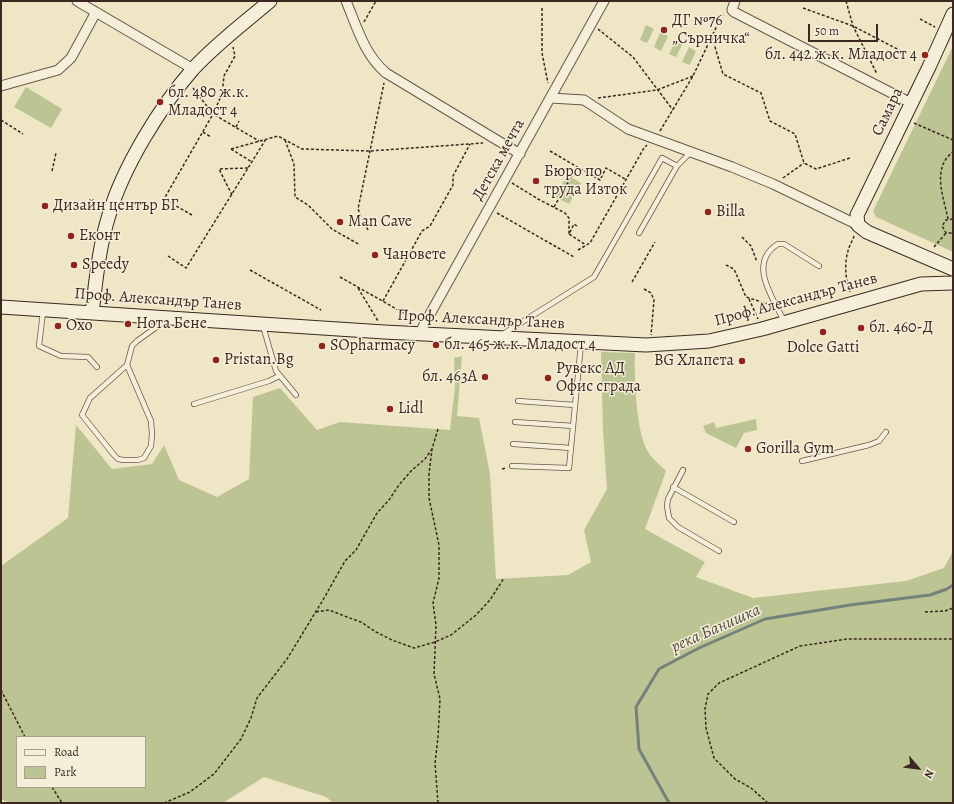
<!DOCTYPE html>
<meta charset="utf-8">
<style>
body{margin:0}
#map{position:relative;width:954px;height:804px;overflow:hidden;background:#efe6c6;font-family:Alegreya,serif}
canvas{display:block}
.frame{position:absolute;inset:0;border:2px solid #3b271f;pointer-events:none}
.legend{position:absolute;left:16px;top:736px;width:130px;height:52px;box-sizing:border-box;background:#f5efda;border:1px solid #ab9f8f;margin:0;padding:5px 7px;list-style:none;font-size:12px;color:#3b271f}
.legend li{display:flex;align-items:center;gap:8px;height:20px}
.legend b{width:20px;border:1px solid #ab9f8f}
.north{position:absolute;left:898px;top:748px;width:40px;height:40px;-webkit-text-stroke:3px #f5efda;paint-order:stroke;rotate:118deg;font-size:11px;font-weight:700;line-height:16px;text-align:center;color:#3b271f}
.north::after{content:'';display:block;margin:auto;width:14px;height:18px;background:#3b271f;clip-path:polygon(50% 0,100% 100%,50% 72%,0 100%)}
.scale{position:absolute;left:808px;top:24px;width:70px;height:18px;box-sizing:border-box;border:2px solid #3b271f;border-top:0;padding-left:5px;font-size:12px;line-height:14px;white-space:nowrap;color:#3b271f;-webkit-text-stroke:3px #f5efda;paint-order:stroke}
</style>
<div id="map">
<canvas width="954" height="804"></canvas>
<div class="frame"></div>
<ul class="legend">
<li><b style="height:5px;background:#f5efda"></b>Road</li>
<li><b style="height:11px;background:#bcc493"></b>Park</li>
</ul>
<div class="north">N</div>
<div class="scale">50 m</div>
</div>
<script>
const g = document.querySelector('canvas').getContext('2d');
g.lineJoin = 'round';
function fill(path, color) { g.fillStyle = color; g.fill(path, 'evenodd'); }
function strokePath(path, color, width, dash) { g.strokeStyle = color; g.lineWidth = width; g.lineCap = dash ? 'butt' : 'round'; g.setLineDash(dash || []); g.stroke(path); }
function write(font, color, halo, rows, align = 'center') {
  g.font = font + ' Alegreya,serif'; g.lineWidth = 3; g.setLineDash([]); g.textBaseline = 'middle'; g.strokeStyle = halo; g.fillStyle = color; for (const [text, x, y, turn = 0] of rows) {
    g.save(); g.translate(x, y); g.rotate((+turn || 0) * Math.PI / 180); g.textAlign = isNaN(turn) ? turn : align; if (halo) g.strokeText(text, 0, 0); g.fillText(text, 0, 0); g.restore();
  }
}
fill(new Path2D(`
 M646,25L654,29L647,43L640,40Z
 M660,33L668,36L661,51L654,47Z
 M676,40L683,43L676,57L669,54Z
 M953,46V252L876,217L873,211Z
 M689,47L696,51L690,65L682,62Z
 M26,87L62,109L51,128L14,107Z
 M567,175L581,183L569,204L555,197Z
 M601,352L635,353C634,377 636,430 647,450C651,458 660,465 666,471L645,529L705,562L696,577L753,598L906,581L944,568L953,551V803H333L326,797L264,777L223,803H9L1,799V566L68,518L76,425L112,469L152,464L164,445L179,480L217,497L249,479L253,397L280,388L317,430L340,422L450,430L455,387L454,358L462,356L457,416L479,418L490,474L496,579L568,575L591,562L584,530L607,489L603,431ZM17,737H145V787H17Z
 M756,419L757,430L744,433L736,448L706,433L703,426L714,422L716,428Z`), '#bcc493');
strokePath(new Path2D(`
 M669,803L639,749L636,707L659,669L699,648L765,619L850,605L930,595L947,589L953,585`), '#74827a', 3);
const lane = new Path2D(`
 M639,233L677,166
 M43,312L39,346L61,356L88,357L97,367
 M784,321C773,298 747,263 778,244H784L819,266
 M263,326L276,371L296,395
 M503,334L594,277L662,158L677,166L691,152
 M127,365L90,398L82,415L114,455L118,459L123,460H138L144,458L151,446L152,434L151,421L127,365L132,346L137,341L165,321
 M518,401L575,405
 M194,404L269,381L279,376
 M515,422L573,426
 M513,444L571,448
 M802,461L869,445L879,441L886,432
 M512,466L569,468L581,344
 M683,470L668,499L667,506L669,518L678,527L719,551
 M673,487L734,522`);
const street = new Path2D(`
 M77,1L193,69
 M346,1C357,27 364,54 386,73L520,154
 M735,1L732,10L734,12L911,103
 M1,86L58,70L71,58L96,12
 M551,98L584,100L628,129L732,167L773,184L858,225
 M419,334L604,1`);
const secondary = new Path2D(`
 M953,14L929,67L860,209L857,215L858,225L867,232L953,269
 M1,307L384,332L646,345L709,341L762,329L921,284L953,283
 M92,313C96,280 99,247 109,215C123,167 160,107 193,69C216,44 244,23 270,1`);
strokePath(lane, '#685749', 6);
strokePath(street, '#685749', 11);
strokePath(secondary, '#3b271f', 15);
strokePath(new Path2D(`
 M846,1L853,26L877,74
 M542,8V53L548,83
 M803,8L853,26L903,52
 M920,19L935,27
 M364,22L376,1
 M598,29L633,57L673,110
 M712,37L723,74L761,93L770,121L795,134L804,163L816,169L850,158
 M193,88L213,114L259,141
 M598,98L657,90L693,76
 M1,120L23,134
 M914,123L953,140
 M236,127L239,121
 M660,131L693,76L722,15L725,14
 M203,132L211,137
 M285,140L294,164L295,197L308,205L332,229L360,245
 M231,149L278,136L302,149L370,151L483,143
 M231,149L252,162
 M550,151L600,180L606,168L625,179
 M52,171L56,153
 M783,178L804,163
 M512,183L538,199L565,213L569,218V234
 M232,195L219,169L248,168
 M554,207L577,167
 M497,213L574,257
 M192,215L164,199L213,114L222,94L224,76L235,56L233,47
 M948,219C944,198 931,168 953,152
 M953,219L946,220L942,226L946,233H953
 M577,226L574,224L569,234L586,245
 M368,230L358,209L384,83
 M742,237L751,246L757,262
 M934,247L946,233
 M578,250L590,243L644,148L647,145
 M168,256L186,268L266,139
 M726,265L734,269L746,297L768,304
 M250,270L321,310
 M340,277L407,315V321
 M632,282L655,242
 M358,288L378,321
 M644,289L651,293L654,300L651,335
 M850,292C845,279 844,261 849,248C850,244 853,240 854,236
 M749,299L758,319
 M383,301L422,231L430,226L453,185V176L470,144
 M438,429L432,449L429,474V498L439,545V578L433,603L436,625L434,674L440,699L438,737L435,763L438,803
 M502,469L506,468
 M316,612L329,610L347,617L361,622L376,632L392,640L414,648L435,642L451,635L476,615L490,600L504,578
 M925,612L945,611L953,608
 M1,690L25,737
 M52,787L62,803
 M164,803L190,792L214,774L241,739L251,718L257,698L287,659L323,600L345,561L356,550L377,513L389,500L399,485L412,470L425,459L432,449
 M768,803L751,788L735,779L714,758L706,728L705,709L708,694L719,683L800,646L847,639H953`), '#3b271f', 1.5, [3, 2]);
strokePath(lane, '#f5efda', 4.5);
strokePath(street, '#f5efda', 9);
strokePath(secondary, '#f5efda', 13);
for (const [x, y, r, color] of [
 [664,30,4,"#8f2418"],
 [925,55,4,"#8f2418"],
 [160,102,4,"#8f2418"],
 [536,181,4,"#8f2418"],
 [45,206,4,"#8f2418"],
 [708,212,4,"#8f2418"],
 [340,222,4,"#8f2418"],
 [71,236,4,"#8f2418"],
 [375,255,4,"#8f2418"],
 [74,265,4,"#8f2418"],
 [128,324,4,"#8f2418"],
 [58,326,4,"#8f2418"],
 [861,328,4,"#8f2418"],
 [823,332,4,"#8f2418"],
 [436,345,4,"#8f2418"],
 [322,346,4,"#8f2418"],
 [216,360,4,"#8f2418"],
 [742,361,4,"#8f2418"],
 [485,377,4,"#8f2418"],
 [548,378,4,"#8f2418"],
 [390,409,4,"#8f2418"],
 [748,449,4,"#8f2418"]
]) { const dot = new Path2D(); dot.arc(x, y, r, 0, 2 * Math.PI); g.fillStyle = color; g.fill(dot); strokePath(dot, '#f5efda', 1.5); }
write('16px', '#3b271f', '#f5efda', [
 ["ДГ №76",672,21],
 ["„Сърничка“",672,39],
 ["бл. 442 ж.к. Младост 4",917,55,"right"],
 ["бл. 480 ж.к.",168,93],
 ["Младост 4",168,111],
 ["Бюро по",544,172],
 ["труда Изток",544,190],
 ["Дизайн център БГ",53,206],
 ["Billa",716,212],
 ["Man Cave",348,222],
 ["Еконт",79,236],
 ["Чановете",383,255],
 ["Speedy",82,265],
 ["Нота Бене",136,324],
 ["Охо",66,326],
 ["бл. 460-Д",869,328],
 ["бл. 465 ж.к. Младост 4",444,345],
 ["SOpharmacy",330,346],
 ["Dolce Gatti",823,348,"center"],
 ["Pristan.Bg",224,360],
 ["BG Хлапета",734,361,"right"],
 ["Рувекс АД",556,369],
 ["Офис сграда",556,387],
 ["бл. 463А",477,377,"right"],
 ["Lidl",398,409],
 ["Gorilla Gym",756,449]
], 'left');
write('16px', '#3b271f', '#f5efda', [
 ["Самара",888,112,-64],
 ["Детска мечта",499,160,-61],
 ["Проф. Александър Танев",158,300,4],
 ["Проф. Александър Танев",796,300,-15],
 ["Проф. Александър Танев",481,320,3]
]);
write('italic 17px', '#534d45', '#f5efda', [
 ["река Банишка",716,629,-24]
]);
</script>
